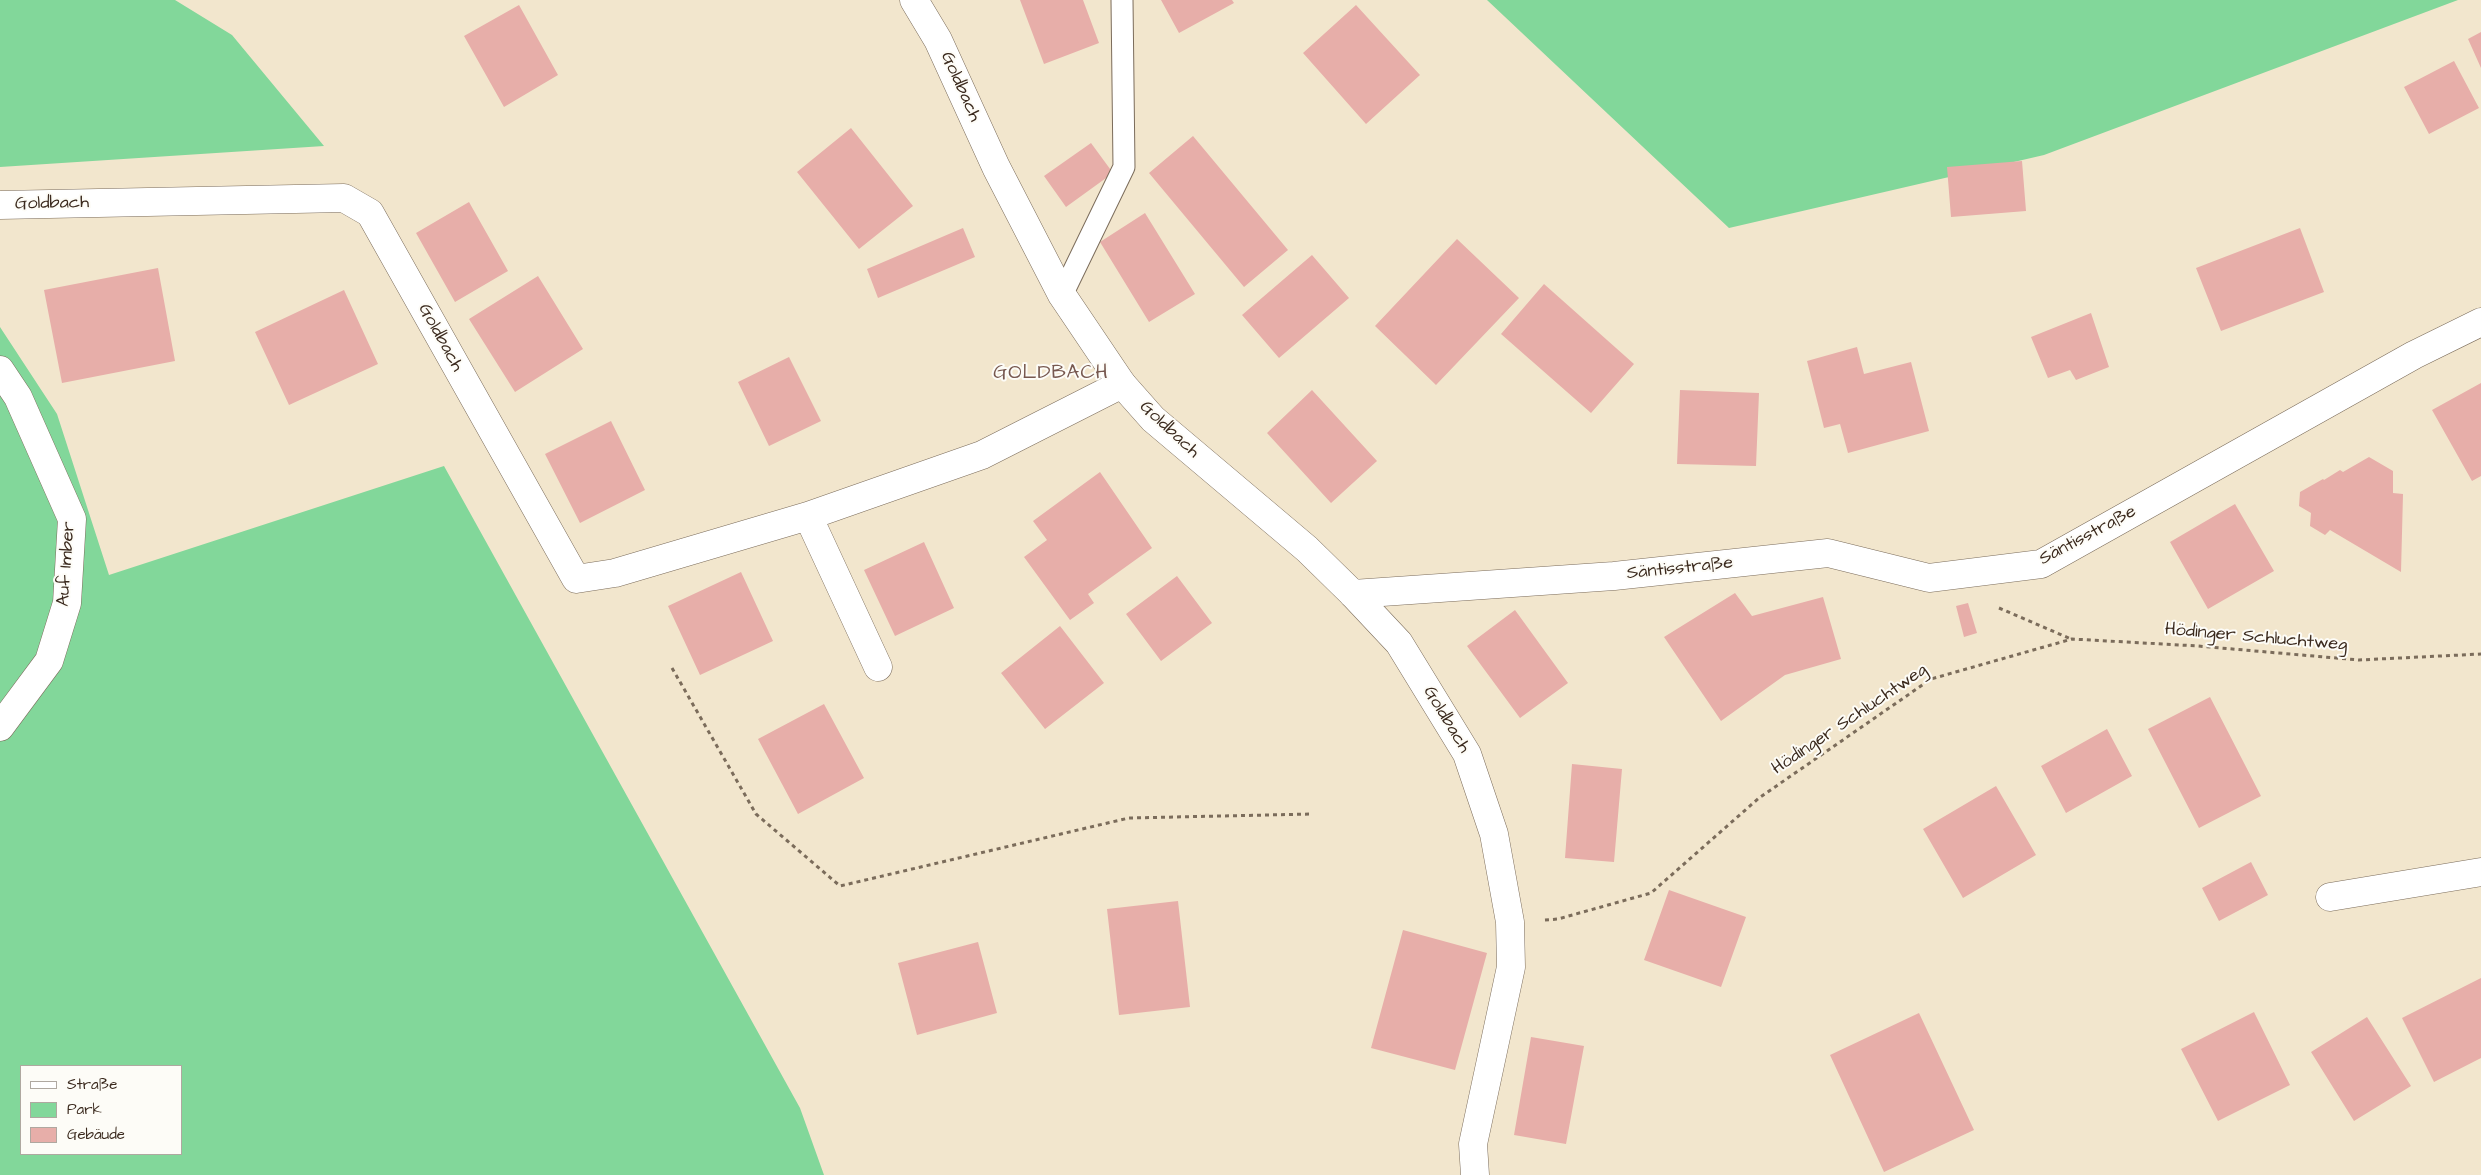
<!DOCTYPE html>
<meta charset="utf-8">
<style>
body{margin:0}
#map{position:relative;width:2481px;height:1175px;overflow:hidden;background:#f2e6cd;font-family:"Architects Daughter",sans-serif}
canvas{display:block}
.legend{position:absolute;left:20px;top:1065px;width:162px;height:90px;box-sizing:border-box;background:#fdfcf7;border:1px solid #afa8a0;margin:0;padding:6px 9px;list-style:none;font-size:15px;color:#3b2a1e}
.legend li{display:flex;align-items:center;gap:10px;height:25px}
.legend b{width:25px;border:1px solid #afa8a0}
</style>
<div id="map">
<canvas width="2481" height="1175"></canvas>
<ul class="legend">
<li><b style="height:6px;background:#fff"></b>Straße</li>
<li><b style="height:14px;background:#82d79a"></b>Park</li>
<li><b style="height:14px;background:#e7aea9"></b>Gebäude</li>
</ul>
</div>
<script>
const g = document.querySelector('canvas').getContext('2d');
g.lineJoin = 'round';
function fill(path, color) { g.fillStyle = color; g.fill(path, 'evenodd'); }
function strokePath(path, color, width, dash) { g.strokeStyle = color; g.lineWidth = width; g.lineCap = dash ? 'butt' : 'round'; g.setLineDash(dash || []); g.stroke(path); }
function write(font, color, halo, rows, align = 'center') {
  g.font = font + ' "Architects Daughter",sans-serif'; g.lineWidth = 4; g.setLineDash([]); g.textBaseline = 'middle'; g.strokeStyle = halo; g.fillStyle = color; for (const [text, x, y, turn = 0] of rows) {
    g.save(); g.translate(x, y); g.rotate((+turn || 0) * Math.PI / 180); g.textAlign = isNaN(turn) ? turn : align; if (halo) g.strokeText(text, 0, 0); g.fillText(text, 0, 0); g.restore();
  }
}
fill(new Path2D(`
 M0,0H175L232,35L324,146L0,167Z
 M1487,0H2458L2044,155L1729,228Z
 M0,327L57,414L109,575L444,466L800,1108L824,1175H0ZM21,1066H181V1154H21Z`), '#82d79a');
fill(new Path2D(`
 M1020,0H1083L1099,43L1044,64Z
 M1161,0H1232L1234,3L1179,33Z
 M519,5L558,75L504,107L464,36Z
 M1356,5L1420,75L1366,124L1303,53Z
 M2481,32V68L2468,39Z
 M2454,61L2479,108L2429,134L2404,87Z
 M851,128L913,206L859,249L797,172Z
 M1193,136L1288,250L1244,287L1149,173Z
 M1091,143L1113,173L1066,207L1044,176Z
 M2022,161L2026,211L1951,217L1947,167Z
 M469,202L508,271L455,302L416,233Z
 M1145,213L1195,294L1149,322L1100,242Z
 M963,228L975,257L878,298L867,269Z
 M2300,228L2324,292L2221,331L2196,268Z
 M1457,239L1519,298L1436,385L1375,326Z
 M1312,255L1349,298L1279,358L1242,315Z
 M158,268L175,361L62,383L44,290Z
 M538,276L583,349L515,392L469,319Z
 M1544,284L1634,364L1591,413L1501,334Z
 M344,290L378,364L289,405L255,332Z
 M2091,313L2109,367L2076,380L2070,370L2048,378L2031,337Z
 M1857,347L1864,374L1911,362L1929,431L1848,453L1840,424L1824,428L1807,361Z
 M789,357L821,421L769,446L738,382Z
 M2481,383V476L2472,481L2432,410Z
 M1312,390L1377,461L1331,503L1267,433Z
 M1680,390L1759,393L1756,466L1677,464Z
 M611,421L645,490L580,523L545,454Z
 M2369,457L2393,471V493L2403,494L2401,572L2330,530L2325,535L2310,526L2311,513L2299,506L2300,492L2323,479L2324,480L2340,470L2343,472Z
 M1100,472L1152,548L1088,594L1094,603L1070,620L1024,557L1047,540L1033,521Z
 M2235,504L2274,571L2208,609L2170,542Z
 M924,542L954,608L895,636L864,570Z
 M741,572L773,641L700,675L668,606Z
 M1177,576L1212,623L1161,661L1126,614Z
 M1735,593L1752,616L1823,597L1841,659L1785,675L1721,721L1664,637Z
 M1968,603L1977,633L1964,637L1956,606Z
 M1515,610L1568,683L1520,718L1467,646Z
 M1060,626L1104,683L1045,729L1001,673Z
 M2210,697L2261,796L2199,828L2148,729Z
 M824,704L864,778L798,814L758,739Z
 M2107,729L2132,776L2066,813L2041,766Z
 M1572,764L1622,769L1614,862L1565,858Z
 M1996,786L2036,855L1963,898L1923,829Z
 M2251,862L2268,895L2219,921L2202,888Z
 M1669,890L1746,917L1721,987L1644,960Z
 M1178,901L1190,1007L1119,1015L1107,909Z
 M1403,930L1487,953L1455,1070L1371,1048Z
 M978,942L997,1013L917,1035L898,963Z
 M2481,978V1058L2434,1082L2402,1018Z
 M2254,1012L2290,1085L2218,1121L2181,1049Z
 M1919,1013L1974,1130L1884,1172L1830,1055Z
 M2367,1017L2411,1086L2354,1121L2311,1052Z
 M1531,1037L1584,1046L1566,1144L1514,1135Z`), '#e7aea9');
const service = new Path2D(`
 M1062,295L1124,167L1122,0`);
const minor = new Path2D(`
 M0,205L344,198L370,213L576,579L615,573L808,516L982,455L1122,384
 M0,370L18,397L72,519L67,603L49,661L0,727
 M808,516L878,667
 M1353,594L1614,576L1828,553L1929,578L2041,564L2414,355L2481,322
 M2330,897L2481,872`);
const tertiary = new Path2D(`
 M914,0L938,40L996,167L1062,295L1122,384L1153,419L1307,549L1353,594L1399,643L1467,754L1494,834L1510,922L1511,967L1473,1144L1475,1175`);
strokePath(service, '#7b6c5b', 23);
strokePath(minor, '#7b6c5b', 29);
strokePath(tertiary, '#7b6c5b', 29);
strokePath(new Path2D(`
 M1999,608L2071,639
 M672,668L756,814L840,886L1129,818L1313,814
 M1545,920L1558,919L1651,893L1759,798L1931,679L2072,639L2198,646L2359,660L2481,654`), '#7b6c5b', 3, [4, 4]);
strokePath(service, '#fff', 21);
strokePath(minor, '#fff', 28);
strokePath(tertiary, '#fff', 28);
write('18px', '#3b2a1e', '#fdfcf7', [
 ["Goldbach",960,87,66],
 ["Goldbach",52,204,-1],
 ["Goldbach",440,338,61],
 ["Goldbach",1169,430,43],
 ["Säntisstraße",2088,536,-28],
 ["Auf Imber",67,564,-86],
 ["Säntisstraße",1680,569,-6],
 ["Hödinger Schluchtweg",2256,638,5],
 ["Goldbach",1446,720,59],
 ["Hödinger Schluchtweg",1850,720,-34]
]);
g.letterSpacing = '1px';
write('20px', '#77584f', '#fdfcf7', [
 ["GOLDBACH",1051,374]
]);
g.letterSpacing = '0px';
</script>
